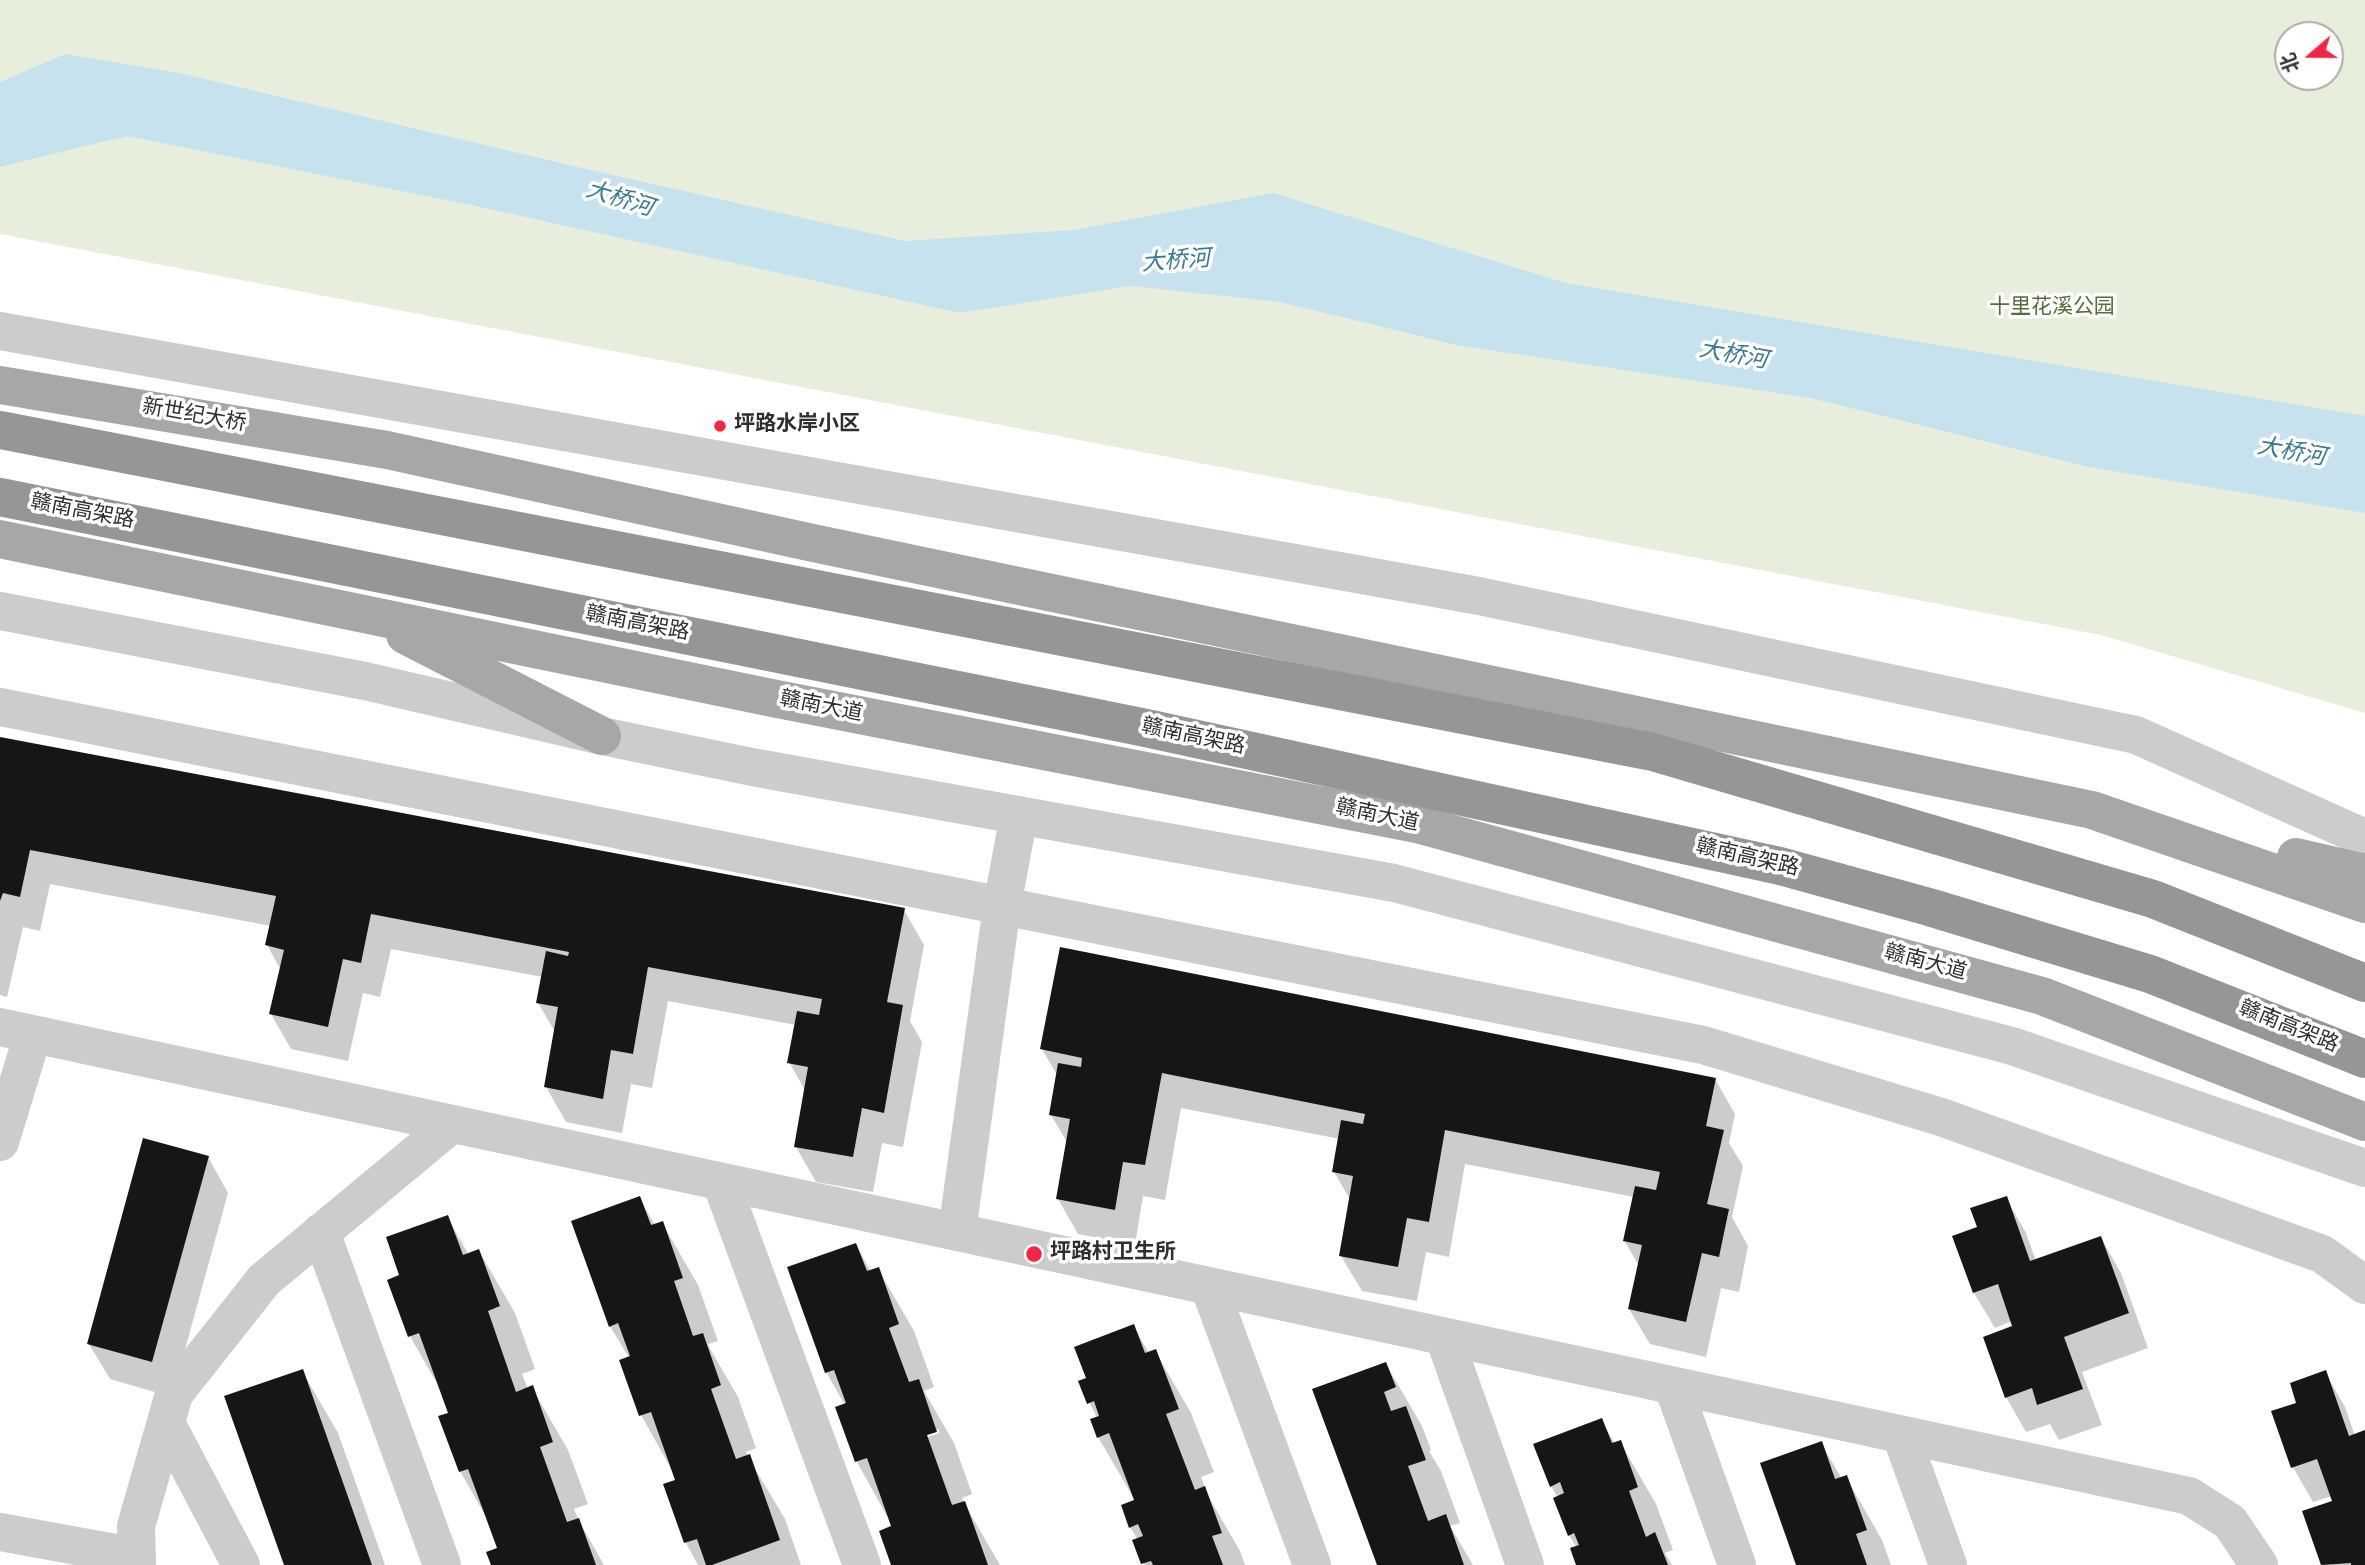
<!DOCTYPE html>
<meta charset="utf-8">
<style>
body{margin:0}
#map{position:relative;width:2365px;height:1565px;overflow:hidden;background:#fff;font-family:Overpass,"Noto Sans SC",sans-serif}
canvas{display:block}
.north{position:absolute;left:2274px;top:21px;width:70px;height:70px;box-sizing:border-box;background:#fff;border:2px solid #acacac;border-radius:50%;rotate:250deg;font-size:19px;font-weight:700;line-height:28px;text-align:center;color:#2f2f2f}
.north::after{content:'';display:block;margin:auto;width:24px;height:32px;background:#f42443;clip-path:polygon(50% 0,100% 100%,50% 72%,0 100%)}
</style>
<div id="map">
<canvas width="2365" height="1565"></canvas>
<div class="north">北</div>
</div>
<script>
const g = document.querySelector('canvas').getContext('2d');
g.lineJoin = 'round';
function fill(path, color) { g.fillStyle = color; g.fill(path, 'evenodd'); }
function strokePath(path, color, width, dash) { g.strokeStyle = color; g.lineWidth = width; g.lineCap = dash ? 'butt' : 'round'; g.setLineDash(dash || []); g.stroke(path); }
function write(font, color, halo, rows, align = 'center') {
  g.font = font + ' Overpass,"Noto Sans SC",sans-serif'; g.lineWidth = 7; g.setLineDash([]); g.textBaseline = 'middle'; g.strokeStyle = halo; g.fillStyle = color; for (const [text, x, y, turn = 0] of rows) {
    g.save(); g.translate(x, y); g.rotate((+turn || 0) * Math.PI / 180); g.textAlign = isNaN(turn) ? turn : align; if (halo) g.strokeText(text, 0, 0); g.fillText(text, 0, 0); g.restore();
  }
}
fill(new Path2D(`
 M0,0H2365V713L2101,635L0,234ZM2288,35H2330V77H2288Z`), '#e7eedc');
fill(new Path2D(`
 M65,54L179,73L595,171L905,241L1073,230L1273,193L1566,283L2365,416V513L2089,467L1810,398L1456,345L1280,302L1131,286L960,313L471,205L127,136L0,167V82Z`), '#c7e2ef');
fill(new Path2D(`
 M0,739L904,910L924,945L910,1021L922,1042L903,1147L882,1143L873,1192L816,1182L796,1147L806,1092L789,1062L796,1025L668,1001L652,1088L631,1084L622,1133L566,1122L546,1087L555,1032L538,1003L543,977L391,949L380,997L363,993L348,1061L291,1049L271,1014L281,970L267,945L271,926L50,884L40,931L23,927L7,997L0,995Z
 M1042,1049L1715,1079L1735,1114L1729,1143L1743,1166L1732,1217L1748,1246L1739,1292L1721,1288L1706,1357L1650,1344L1629,1309L1639,1266L1624,1240L1634,1197L1465,1164L1449,1257L1426,1252L1417,1301L1362,1291L1341,1256L1351,1201L1334,1172L1340,1139L1181,1108L1165,1200L1143,1196L1135,1245L1078,1234L1058,1199L1068,1144L1051,1115L1057,1075Z
 M208,1157L228,1193L172,1397L110,1379L89,1344Z
 M639,1198L655,1225L662,1223L698,1285L718,1341L708,1344L709,1347L738,1397L756,1448L746,1452L748,1457L785,1519L801,1565H698L686,1543L665,1485L678,1481L641,1415L629,1358L610,1326Z
 M2006,1198L2026,1233L2036,1261L2101,1238L2121,1273L2148,1348L2082,1372L2102,1425L2059,1440L2050,1424L2026,1432L2006,1397L2015,1327L2012,1321L1995,1328L1974,1293L1954,1238L1979,1228Z
 M447,1217L469,1255L479,1251L515,1313L535,1369L522,1374L528,1389L532,1388L568,1450L588,1504L574,1509L579,1521L604,1565H493L499,1549L489,1522L460,1471L450,1414L443,1394L410,1336L389,1281L402,1276Z
 M856,1245L871,1272L878,1269L914,1331L934,1387L924,1391L954,1443L972,1494L962,1498L964,1503L1000,1565H893V1527L857,1462L837,1408L845,1405L826,1372ZM939,1429V1433L920,1440L919,1437Z
 M1133,1326L1149,1353L1155,1351L1191,1413L1214,1472L1201,1477L1207,1494L1240,1551L1245,1565H1144L1134,1541L1138,1540L1130,1527L1136,1502L1098,1437L1097,1418L1080,1382L1089,1379Z
 M1386,1364L1422,1426L1431,1450L1429,1451L1441,1471L1460,1523L1450,1526L1473,1565H1378L1314,1390Z
 M302,1371L338,1433L385,1565H285Z
 M2325,1372L2345,1407L2355,1436L2365,1432V1565H2323L2304,1513L2334,1502L2332,1496L2313,1502L2293,1467L2273,1412L2298,1404Z
 M1601,1420L1615,1444L1620,1442L1656,1504L1673,1550L1665,1553L1672,1565H1578L1577,1548L1569,1535L1558,1498L1551,1486Z
 M1821,1443L1842,1479L1846,1477L1882,1540L1891,1565H1798Z`), '#0003');
fill(new Path2D(`
 M0,737L905,908L887,1002L903,1005L884,1113L862,1108L853,1157L794,1147L808,1067L787,1063L797,1011L819,1015L822,999L648,967L633,1054L611,1050L603,1099L544,1087L558,1007L536,1003L546,951L568,956L569,952L371,914L361,963L343,959L328,1027L269,1014L284,950L265,945L276,896L30,850L20,897L3,893L0,901Z
 M1060,947L1716,1078L1706,1126L1724,1130L1707,1204L1729,1209L1719,1257L1702,1253L1686,1322L1628,1309L1642,1245L1623,1241L1635,1186L1656,1190L1660,1172L1445,1130L1429,1222L1407,1218L1398,1267L1339,1256L1353,1176L1332,1172L1341,1120L1363,1124L1365,1114L1162,1073L1145,1165L1123,1162L1115,1210L1056,1199L1070,1119L1049,1115L1058,1063L1081,1067L1082,1058L1040,1049Z
 M143,1138L209,1156L152,1362L87,1344Z
 M640,1196L651,1225L663,1221L683,1278L674,1281L693,1336L703,1333L721,1385L711,1389L736,1459L750,1454L780,1540L712,1565H706L697,1539L684,1543L663,1484L675,1480L651,1412L639,1416L619,1360L630,1356L618,1323L609,1327L571,1221Z
 M2007,1196L2030,1261L2101,1236L2129,1313L2064,1337L2083,1389L2037,1405L2032,1388L2005,1398L1983,1337L2012,1326L1998,1284L1973,1293L1952,1236L1977,1227L1970,1208Z
 M448,1215L463,1255L479,1249L500,1306L488,1311L516,1392L533,1385L553,1442L540,1447L567,1522L579,1518L596,1565H491L486,1552L497,1548L468,1469L459,1472L438,1416L448,1413L419,1333L408,1337L387,1280L399,1275L386,1237Z
 M856,1243L867,1271L879,1267L899,1324L889,1328L909,1382L919,1379L937,1432L927,1435L952,1505L965,1501L988,1565H891L879,1531L891,1526L867,1458L855,1462L835,1407L846,1403L834,1370L825,1373L787,1267Z
 M1134,1324L1145,1353L1156,1349L1179,1409L1166,1414L1195,1490L1205,1486L1222,1533L1212,1536L1223,1565H1153L1151,1561L1141,1564L1132,1540L1143,1536L1138,1524L1129,1528L1121,1505L1134,1500L1109,1433L1097,1438L1090,1419L1099,1416L1094,1401L1087,1404L1078,1381L1086,1378L1074,1347Z
 M1386,1362L1396,1387L1384,1392L1391,1411L1406,1406L1426,1460L1408,1466L1428,1521L1446,1514L1464,1565H1377L1312,1389Z
 M303,1369L372,1565H284L224,1396Z
 M2326,1370L2349,1436L2365,1430V1565H2351V1563L2321,1565L2302,1511L2332,1501L2317,1459L2291,1468L2271,1411L2296,1403L2290,1383Z
 M1602,1418L1612,1443L1621,1440L1638,1487L1629,1491L1646,1537L1655,1532L1668,1565H1576L1570,1548L1579,1545L1574,1533L1568,1536L1553,1498L1564,1493L1560,1482L1550,1487L1533,1444Z
 M1822,1441L1835,1479L1847,1475L1867,1530L1856,1534L1867,1565H1796L1760,1463Z`), '#161616');
strokePath(new Path2D(`
 M0,331L1479,596L2136,735L2365,838
 M0,611L365,681L602,736L752,767L1394,883L2012,1046L2365,1168
 M0,707L1703,1045L1941,1117L2322,1254L2365,1285
 M0,1027L33,1034
 M0,1142L33,1034L2189,1496L2230,1522L2259,1565
 M721,1182L862,1565
 M321,1232L442,1565
 M957,1232L1002,906L1019,815
 M1209,1286L1312,1565
 M1444,1337L1525,1565
 M1673,1386L1737,1565
 M166,1423L241,1565
 M1901,1435L1948,1565
 M0,1532L137,1557
 M137,1565L136,1526L174,1394L264,1280L452,1124`), '#ccc', 38);
strokePath(new Path2D(`
 M0,385L387,450L813,543L2092,810L2365,904
 M0,539L772,698L1417,824L2042,996L2365,1122
 M405,635L602,736
 M2296,857L2365,873`), '#a7a7a7', 38);
strokePath(new Path2D(`
 M0,430L1653,752L2153,899L2365,983
 M0,497L1146,728L1780,866L1929,907L2150,974L2365,1059`), '#969696', 38);
for (const [x, y, r, color] of [
 [720,426,7,"#f42443"],
 [1034,1254,9,"#f42443"]
]) { const dot = new Path2D(); dot.arc(x, y, r, 0, 2 * Math.PI); g.fillStyle = color; g.fill(dot); strokePath(dot, '#fff', 2.5); }
write('21px', '#566f38', '#fff', [
 ["十里花溪公园",2052,309]
]);
write('21px', '#2f2f2f', '#fff', [
 ["新世纪大桥",194,417,10],
 ["赣南高架路",82,513,11],
 ["赣南高架路",637,625,11],
 ["赣南大道",821,708,11],
 ["赣南高架路",1193,738,12],
 ["赣南大道",1377,817,12],
 ["赣南高架路",1747,859,13],
 ["赣南大道",1925,964,15],
 ["赣南高架路",2288,1028,22]
]);
write('bold 21px', '#2f2f2f', '#fff', [
 ["坪路水岸小区",734,426],
 ["坪路村卫生所",1050,1254]
], 'left');
write('italic 23px', '#367a99', '#fff', [
 ["大桥河",619,201,17],
 ["大桥河",1176,263,-4],
 ["大桥河",1733,357,10],
 ["大桥河",2291,454,10]
]);
</script>
